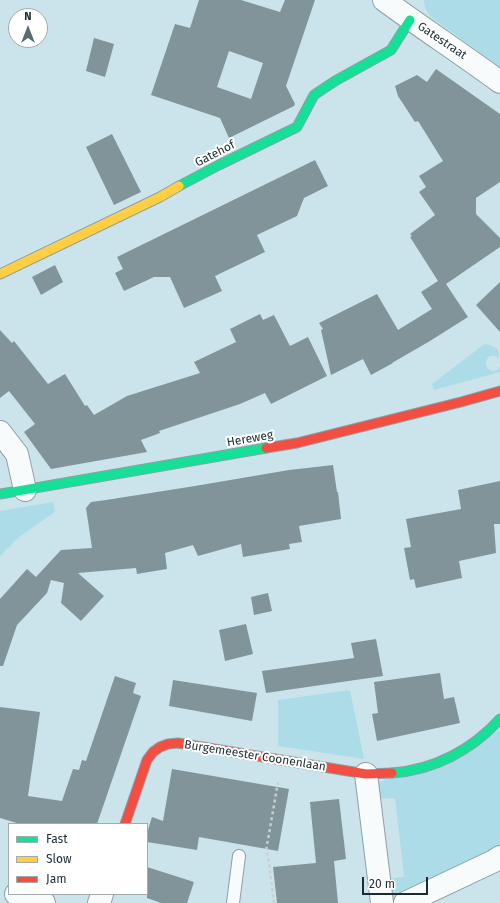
<!DOCTYPE html>
<style>
body{margin:0}
#map{position:relative;width:500px;height:903px;overflow:hidden;background:#cbe4eb;font-family:"Fira Sans",sans-serif}
canvas{display:block}
.legend{position:absolute;left:8px;top:823px;width:140px;height:72px;box-sizing:border-box;background:#fff;border:1px solid #a3abac;margin:0;padding:5px 7px;list-style:none;font-size:12px;color:#1a2c30}
.legend li{display:flex;align-items:center;gap:8px;height:20px}
.legend b{width:20px;border:1px solid #a3abac}
.north{position:absolute;left:8px;top:8px;width:40px;height:40px;box-sizing:border-box;background:#fff;border:1px solid #a3abac;border-radius:50%;rotate:0deg;font-size:11px;font-weight:700;line-height:16px;text-align:center;color:#1a2c30}
.north::after{content:'';display:block;margin:auto;width:14px;height:18px;background:#586c71;clip-path:polygon(50% 0,100% 100%,50% 72%,0 100%)}
.scale{position:absolute;left:362px;top:877px;width:66px;height:18px;box-sizing:border-box;border:2px solid #1a2c30;border-top:0;padding-left:5px;font-size:12px;line-height:14px;white-space:nowrap;color:#1a2c30;-webkit-text-stroke:3px #fff;paint-order:stroke}
</style>
<div id="map">
<canvas width="500" height="903"></canvas>
<ul class="legend">
<li><b style="height:5px;background:#16e098"></b>Fast</li>
<li><b style="height:5px;background:#ffcf43"></b>Slow</li>
<li><b style="height:5px;background:#f24e42"></b>Jam</li>
</ul>
<div class="north">N</div>
<div class="scale">20 m</div>
</div>
<script>
const g = document.querySelector('canvas').getContext('2d');
g.lineJoin = 'round';
function fill(path, color) { g.fillStyle = color; g.fill(path, 'evenodd'); }
function strokePath(path, color, width, dash) { g.strokeStyle = color; g.lineWidth = width; g.lineCap = dash ? 'butt' : 'round'; g.setLineDash(dash || []); g.stroke(path); }
function write(font, color, halo, rows, align = 'center') {
  g.font = font + ' "Fira Sans",sans-serif'; g.lineWidth = 4; g.setLineDash([]); g.textBaseline = 'middle'; g.strokeStyle = halo; g.fillStyle = color; for (const [text, x, y, turn = 0] of rows) {
    g.save(); g.translate(x, y); g.rotate((+turn || 0) * Math.PI / 180); g.textAlign = isNaN(turn) ? turn : align; if (halo) g.strokeText(text, 0, 0); g.fillText(text, 0, 0); g.restore();
  }
}
fill(new Path2D(`
 M424,0H500V67L432,18C427,12 424,8 424,0Z
 M487,344L490,345L498,349L499,358L495,356H490C485,361 485,363 488,369C493,372 496,372 500,367V372L434,390L432,384L483,345Z
 M53,502L55,512L19,537L0,556V511Z
 M350,690L364,759L278,746V700Z
 M500,730V848L475,863L390,902L385,879L404,877L395,798L376,799L375,784Z`), '#addce9');
fill(new Path2D(`
 M199,0H241L280,12L285,0H315L286,86L295,104L294,106L229,138L220,118L151,95L175,24L190,28ZM229,51L263,63L251,99L217,87Z
 M94,38L114,44L105,77L86,71Z
 M436,69L500,114V182L476,198V214L500,238V247L446,284L468,317L430,341L392,363H393L371,375L363,359L331,375L321,330L323,329L319,323L377,294L398,330L432,309L421,292L438,281L410,237L412,236L410,234L435,215L419,192L426,187L419,176L443,161L418,121L415,122L398,96L395,86L417,75L427,82Z
 M112,134L141,192L114,205L86,147Z
 M315,160L328,186L304,198L297,216L257,235L265,252L215,276L222,291L184,308L170,277H154L124,291L115,273L123,269L117,257Z
 M55,265L63,282L41,295L32,277Z
 M500,282V332L476,305Z
 M260,314L263,320L274,315L290,346L308,337L327,376L271,404L265,393L240,404L159,431L160,433L141,440L147,452L51,469L24,432L35,424L9,391L0,398V330L12,343L14,341L48,384L65,374L85,406L87,405L94,415L127,396L200,373L194,362L236,342L230,329Z
 M333,465L337,492H338L341,519L299,526L302,542L289,544L290,549L243,557L241,544L198,556L193,545L165,553L167,569L137,574L136,568L78,573L104,596L81,621L61,603L64,583L51,580L47,593L17,625L3,666H0V599L27,569L36,577L61,550L92,548L86,508L91,502L106,500L195,486L289,470Z
 M500,481V524H494L496,553L459,561L462,578L416,588L414,579L410,580L404,548L411,547L406,519L461,509L458,490Z
 M268,593L272,611L254,615L251,597Z
 M246,624L253,654L225,661L219,630Z
 M376,639L383,676L266,693L262,671L354,658L351,643Z
 M440,673L444,699L454,697L460,723L377,741L372,714L378,713L374,682Z
 M115,676L136,683L133,693L141,696L97,824H20L0,818V707L40,712L28,796L62,801L73,769L79,770L82,760L86,761Z
 M173,680L257,693L252,721L169,706Z
 M172,769L289,789L278,851L199,837L197,850L147,842V833L152,817L163,821Z
 M339,799L346,859L334,861L338,903H277L273,867L316,863L310,802Z
 M147,867L194,882L187,903H161L147,898Z`), '#81949a');
const lane = new Path2D(`
 M233,903L239,856`);
const street = new Path2D(`
 M384,0C422,28 462,54 500,82
 M0,432L17,454L25,490
 M366,774L382,903
 M16,894L44,903
 M99,903L102,894
 M405,903L494,861L500,857`);
const fast = new Path2D(`
 M179,186L219,165L297,127L314,95L335,81L391,50L410,20
 M0,494L266,448
 M392,773C434,770 472,750 500,719`);
const slow = new Path2D(`
 M0,274L160,197L179,186`);
const jam = new Path2D(`
 M266,448L297,443L461,402L500,391
 M125,824L147,760L153,752L160,747L168,744L178,743L366,774L392,773`);
strokePath(lane, '#8ca0a5', 14);
strokePath(street, '#8ca0a5', 24);
strokePath(fast, '#8ca0a5', 11);
strokePath(slow, '#8ca0a5', 11);
strokePath(jam, '#8ca0a5', 11);
strokePath(new Path2D(`
 M274,903L268,856L266,851L278,782`), '#c8cfd1', 2.5, [3, 3]);
strokePath(lane, '#f7fbfc', 12);
strokePath(street, '#f7fbfc', 22);
strokePath(fast, '#16e098', 9);
strokePath(slow, '#ffcf43', 9);
strokePath(jam, '#f24e42', 9);
write('12px', '#1a2c30', '#fff', [
 ["Gatestraat",442,41,34],
 ["Gatehof",215,154,-27],
 ["Hereweg",250,439,-10],
 ["Burgemeester Coonenlaan",255,756,9]
]);
</script>
